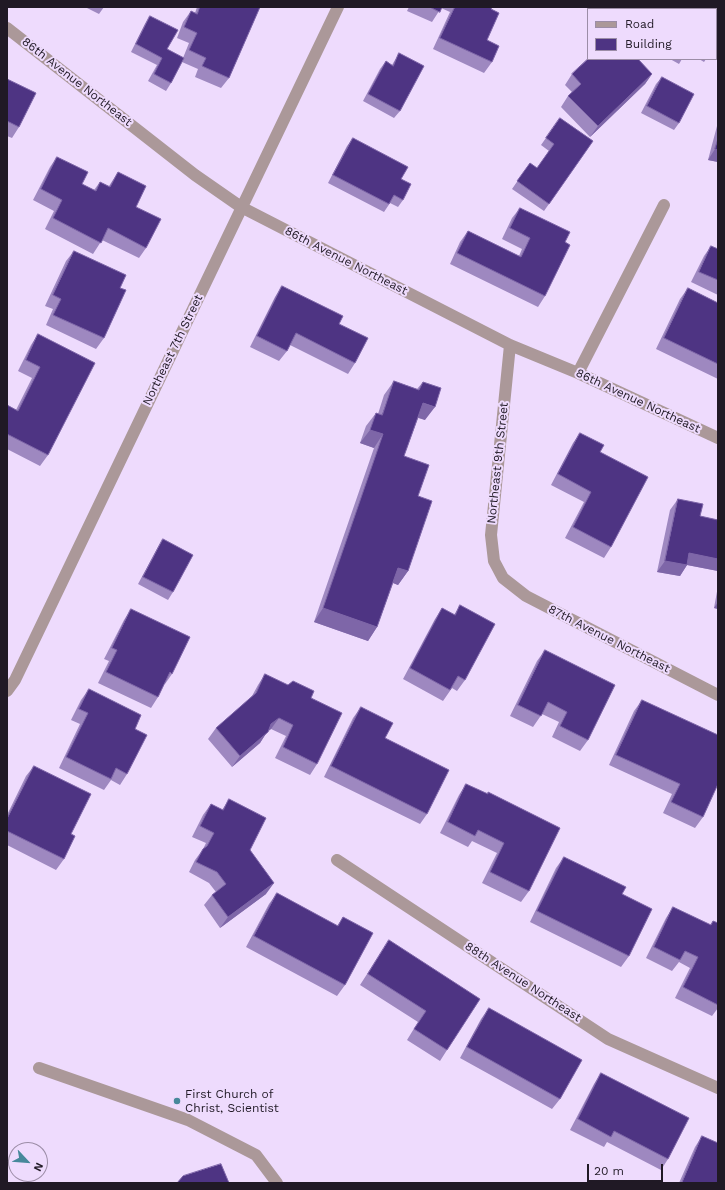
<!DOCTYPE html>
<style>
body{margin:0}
#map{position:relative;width:725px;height:1190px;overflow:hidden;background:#eedbfd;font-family:"Work Sans",sans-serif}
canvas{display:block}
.frame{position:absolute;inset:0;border:8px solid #201925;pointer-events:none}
.legend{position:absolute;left:587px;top:8px;width:130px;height:52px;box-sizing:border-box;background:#eedbfd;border:1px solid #9c8da7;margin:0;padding:5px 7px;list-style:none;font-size:12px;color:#201925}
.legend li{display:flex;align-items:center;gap:8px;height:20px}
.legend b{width:20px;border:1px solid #9c8da7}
.north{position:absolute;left:8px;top:1142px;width:40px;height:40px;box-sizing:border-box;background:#eedbfd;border:1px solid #9c8da7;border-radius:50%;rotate:116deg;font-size:11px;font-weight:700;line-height:16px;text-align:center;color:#201925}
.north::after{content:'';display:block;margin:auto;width:14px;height:18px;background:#47889b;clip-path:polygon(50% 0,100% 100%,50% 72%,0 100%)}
.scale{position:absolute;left:587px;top:1164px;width:76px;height:18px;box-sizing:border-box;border:2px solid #201925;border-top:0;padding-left:5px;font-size:12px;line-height:14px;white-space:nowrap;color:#201925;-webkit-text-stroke:3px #eedbfd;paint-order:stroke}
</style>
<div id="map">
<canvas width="725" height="1190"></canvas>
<div class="frame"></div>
<ul class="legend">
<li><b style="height:5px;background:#ab9899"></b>Road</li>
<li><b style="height:11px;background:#4e3483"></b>Building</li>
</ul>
<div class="north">N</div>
<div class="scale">20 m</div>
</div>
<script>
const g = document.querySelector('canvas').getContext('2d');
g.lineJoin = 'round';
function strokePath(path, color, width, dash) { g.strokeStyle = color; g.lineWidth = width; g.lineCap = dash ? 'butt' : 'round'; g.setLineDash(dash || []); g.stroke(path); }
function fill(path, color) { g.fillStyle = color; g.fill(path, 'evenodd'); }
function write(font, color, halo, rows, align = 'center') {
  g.font = font + ' "Work Sans",sans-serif'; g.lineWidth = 4; g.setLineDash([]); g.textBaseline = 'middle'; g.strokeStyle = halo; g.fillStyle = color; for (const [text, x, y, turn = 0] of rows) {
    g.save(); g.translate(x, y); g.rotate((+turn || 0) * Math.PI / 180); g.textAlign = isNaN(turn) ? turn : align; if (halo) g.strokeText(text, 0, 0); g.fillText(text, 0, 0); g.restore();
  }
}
strokePath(new Path2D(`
 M39,1068L188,1120L256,1155L277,1183`), '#ab9899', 12);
strokePath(new Path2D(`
 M7,28L195,175L241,207L510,345L578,373L718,438
 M510,345L491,535L494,561L503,578L526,596L718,695
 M578,373L664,205
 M7,691L15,680L338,7
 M337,860L608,1039L718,1088`), '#ab9899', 12);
fill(new Path2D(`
 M85,7H104L99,14Z
 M197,7H260L229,78L221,88L195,77L198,69L182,62L171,83L166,91L148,81L157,65L131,52L145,24L150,16L167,49L183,58L189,43L177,38L183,22L191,11L195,13Z
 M409,7H492L491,9L487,40L492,62L484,73L433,49L450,12L441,8L432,22L407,11Z
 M399,53L400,111L394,118L363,101L380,69L386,61L392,65Z
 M670,59H682L679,64Z
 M699,59H706L704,62Z
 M572,74H652L645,84L590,137L561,107L568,96L572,92L565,85Z
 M662,77L679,123L674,130L641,113L656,84Z
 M7,79L19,127L12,138L7,136Z
 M560,118L593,141L544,211L512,189L530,163L537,168L549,151L541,145Z
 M718,124V162L708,160L717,126Z
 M353,138L401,179L403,200L398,207L390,203L384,212L328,183L347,146Z
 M57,157L82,184L94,190L100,182L109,186L118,172L136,207L146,248L139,258L102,240L93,254L45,229L54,211L33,200L50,167Z
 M520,208L565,242L545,296L538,307L450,264L460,242L468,231L519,256L522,249L502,239L512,218Z
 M711,246L718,249V295L691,282L704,256Z
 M74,251L120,288L104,338L96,349L46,325L53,309L45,306L66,261Z
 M282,286L355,363L348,374L290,345L287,351L279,361L250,347L275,297Z
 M688,288L718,303V379L656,349L680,299Z
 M38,334L48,455L40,466L7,449V405L16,410L32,378L18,371L31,345Z
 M394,381L417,389L423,382L425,420L418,418L404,456L418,496L408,571L398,585L393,583L377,627L368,641L314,622L374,448L360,443L366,426L376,413L378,414L384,395Z
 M580,433L600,452L611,547L604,558L565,538L584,502L551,485L573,443Z
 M678,499L700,516L718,520V571L687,565L680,576L657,572L670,510Z
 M163,539L173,592L168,600L138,584L158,547Z
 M718,586V609L714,608Z
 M460,605L465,680L457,691L452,688L443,701L403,679L435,619L442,608L454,615Z
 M131,609L172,674L165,684H164L158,697L151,708L98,683L109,661L104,659L124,620Z
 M545,650L588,740L580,751L552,737L559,722L542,714L533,727L510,716L537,661Z
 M265,674L311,698L317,764L310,775L275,758L286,736L271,729L267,732L260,743L232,767L208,739L216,728L252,696L258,685Z
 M89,689L135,729L127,774L120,785L111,780L104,790L59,768L80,724L71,720L81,700Z
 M642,700L703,817L695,828L663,813L672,794L609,765L634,711Z
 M361,707L385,738L427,814L420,824L324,777L353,718Z
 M34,766L71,834L64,859L56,870L7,845V815L26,776Z
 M466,784L487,794L488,792L529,891L521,902L482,883L497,853L472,841L468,847L440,833L459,795Z
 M229,799L250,850L266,894L220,928L204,905L212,895L216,892L209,883L189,872L195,860L203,849L206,843L192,837L203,815L211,804L222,810Z
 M564,857L622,894L629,956L621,967L530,922L556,868Z
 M277,893L337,926L343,917L345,985L337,996L246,947L269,904Z
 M673,907L710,925L713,921L718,923V1008L712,1016L675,998L690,968L679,962L672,971L646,958L666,918Z
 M389,940L447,1050L440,1061L407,1040L418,1022L360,985Z
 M489,1008L560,1099L552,1109L460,1058L481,1019Z
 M601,1073L668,1159L661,1170L607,1142L604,1147L570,1130L594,1084Z
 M702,1136L718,1183H679L695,1147Z`), '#9e88c0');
fill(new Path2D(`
 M652,74L645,84L590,137L598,126Z
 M715,149L718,150V162L708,160Z
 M423,403L435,407L425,420L414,416Z
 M370,430L383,434L374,448L360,443Z
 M689,553L718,559V571L682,564Z
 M665,561L687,565L680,576L657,572Z
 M398,568L408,571L398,585L388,581Z
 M718,602V609L714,608Z
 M323,608L377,627L368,641L314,622Z
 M279,718L271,729L267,732L260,743L232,767L240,756L271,724Z
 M274,883L266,894L220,928L228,917Z`), '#7e66a8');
const building = new Path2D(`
 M200,7H260L229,78L202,66L206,58L189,50L197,33L184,27L191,11L197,14Z
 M430,7H442L440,12Z
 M455,7H492L491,9L499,13L487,40L499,46L492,62L440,38Z
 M624,7H704L708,9H626L623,8Z
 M716,13L718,14V38L716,42Z
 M150,16L178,30L167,49L184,58L171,83L154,74L162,58L136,44Z
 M399,53L424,66L400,111L368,94L386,61L393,66Z
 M588,59H638L652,74L598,126L568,96L581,84L572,74Z
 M662,77L694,94L679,123L647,106Z
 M7,79L36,93L19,127L7,121Z
 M560,118L593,141L549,204L517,181L530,163L537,168L554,144L546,138Z
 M353,138L408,167L401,179L411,184L403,200L394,195L389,204L333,175Z
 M718,139V150L715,149Z
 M57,157L88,172L82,184L96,191L100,182L110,187L118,172L146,186L136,207L161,219L146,248L108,228L101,243L53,218L62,200L41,189Z
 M520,208L570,232L565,242L570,245L545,296L457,253L468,231L521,257L530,238L510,228Z
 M711,246L718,249V280L699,272Z
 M74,251L126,275L120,288L126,290L104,338L53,315L61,299L53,295Z
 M282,286L343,316L339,324L368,338L355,363L296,333L287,351L257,336Z
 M688,288L718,303V364L664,338Z
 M38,334L95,363L48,455L7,434V405L18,411L40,367L26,360Z
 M394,381L419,390L423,382L441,388L435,407L423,403L404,456L429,465L418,496L432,501L408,571L398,568L377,627L323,608L383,434L370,430L376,413L382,415Z
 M580,433L604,445L600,452L648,477L611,547L573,527L591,492L558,474Z
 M678,499L703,504L700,516L718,520V559L689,553L687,565L665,561Z
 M163,539L193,555L173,592L143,577Z
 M460,605L495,624L465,680L458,676L450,690L410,668L442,608L455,615Z
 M131,609L190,637L172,674L170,672L158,697L106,672L117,650L112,648Z
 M545,650L615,685L588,740L560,726L567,712L548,702L541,716L518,705Z
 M265,674L288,685L293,681L314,691L311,698L342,713L317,764L283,747L293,725L279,718L271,724L268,732L240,756L216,728L256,693Z
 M89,689L141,715L135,729L147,735L127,774L116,768L111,779L66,757L88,713L79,709Z
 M642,700L718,735V784L703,817L671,802L680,784L616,755Z
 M361,707L393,723L385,738L449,770L427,814L331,766Z
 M34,766L91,794L71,834L75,836L64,859L7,831V819Z
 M466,784L488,794V792L560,828L529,891L490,872L504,843L478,830L475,836L448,822Z
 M229,799L266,818L250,850L274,883L228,917L212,895L226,884L217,872L196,862L203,849L207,846L214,833L200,826L211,804L223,810Z
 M564,857L626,887L622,894L652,909L629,956L537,911Z
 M277,893L338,926L343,917L373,933L345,985L254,936Z
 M673,907L711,925L713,921L718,923V1005L683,987L698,957L685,951L680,960L654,947Z
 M389,940L480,999L447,1050L414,1029L426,1011L368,974Z
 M489,1008L582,1060L560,1099L467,1047Z
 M601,1073L689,1118L668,1159L614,1131L611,1137L578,1119Z
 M702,1136L718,1143V1183H682Z
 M221,1164L229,1183H177L183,1176Z`);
fill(building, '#4e3483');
strokePath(building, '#7e66a8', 1);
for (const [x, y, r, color] of [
 [177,1101,4,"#47889b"]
]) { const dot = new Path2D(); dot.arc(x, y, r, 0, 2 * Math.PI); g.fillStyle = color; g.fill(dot); strokePath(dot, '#eedbfd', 1.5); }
write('12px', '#201925', '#eedbfd', [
 ["86th Avenue Northeast",77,82,38],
 ["86th Avenue Northeast",346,261,27],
 ["Northeast 7th Street",173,350,-64],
 ["86th Avenue Northeast",638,401,25],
 ["Northeast 9th Street",498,463,-84],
 ["87th Avenue Northeast",609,639,27],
 ["88th Avenue Northeast",523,982,33]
]);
write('12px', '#201925', '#eedbfd', [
 ["First Church of",185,1094],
 ["Christ, Scientist",185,1108]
], 'left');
</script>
